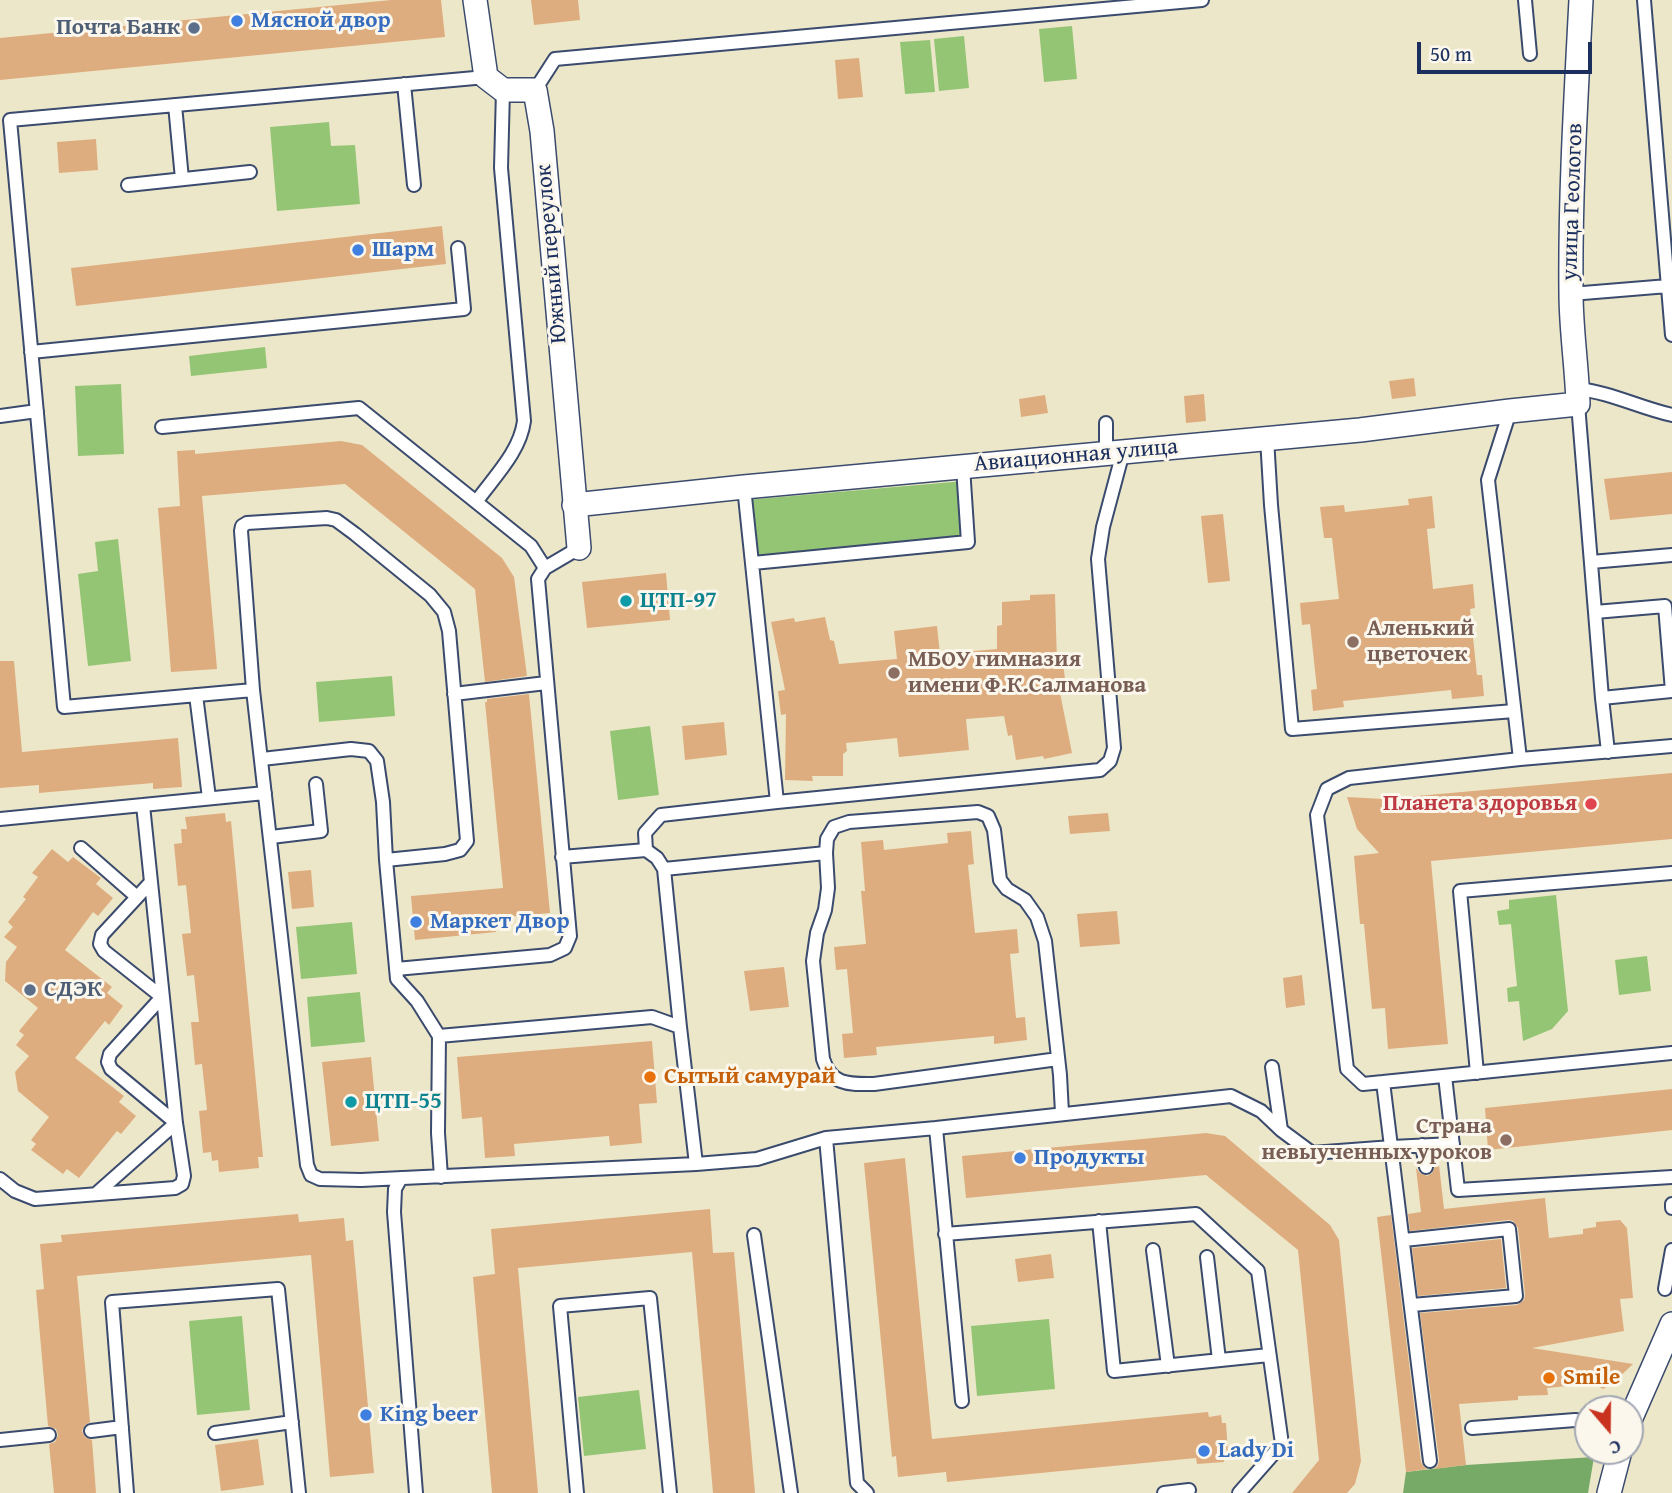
<!DOCTYPE html>
<meta charset="utf-8">
<style>
body{margin:0}
#map{position:relative;width:1672px;height:1493px;overflow:hidden;background:#ede7c9;font-family:"Gentium Book Plus",serif}
canvas{display:block}
.north{position:absolute;left:1574px;top:1395px;width:70px;height:70px;box-sizing:border-box;background:#fbf7ec;border:2px solid #a1a7b3;border-radius:50%;rotate:160deg;font-size:19px;font-weight:700;line-height:28px;text-align:center;color:#1b2f5e}
.north::after{content:'';display:block;margin:auto;width:24px;height:32px;background:#c8321e;clip-path:polygon(50% 0,100% 100%,50% 72%,0 100%)}
.scale{position:absolute;left:1417px;top:42px;width:175px;height:32px;box-sizing:border-box;border:4px solid #1b2f5e;border-top:0;padding-left:9px;font-size:21px;line-height:24px;white-space:nowrap;color:#1b2f5e;-webkit-text-stroke:5px #fbf7ec;paint-order:stroke}
</style>
<div id="map">
<canvas width="1672" height="1493"></canvas>
<div class="north">С</div>
<div class="scale">50 m</div>
</div>
<script>
const g = document.querySelector('canvas').getContext('2d');
g.lineJoin = 'round';
function fill(path, color) { g.fillStyle = color; g.fill(path, 'evenodd'); }
function strokePath(path, color, width, dash) { g.strokeStyle = color; g.lineWidth = width; g.lineCap = dash ? 'butt' : 'round'; g.setLineDash(dash || []); g.stroke(path); }
function write(font, color, halo, rows, align = 'center') {
  g.font = font + ' "Gentium Book Plus",serif'; g.lineWidth = 6; g.setLineDash([]); g.textBaseline = 'middle'; g.strokeStyle = halo; g.fillStyle = color; for (const [text, x, y, turn = 0] of rows) {
    g.save(); g.translate(x, y); g.rotate((+turn || 0) * Math.PI / 180); g.textAlign = isNaN(turn) ? turn : align; if (halo) g.strokeText(text, 0, 0); g.fillText(text, 0, 0); g.restore();
  }
}
fill(new Path2D(`
 M1072,26L1077,79L1044,82L1039,29Z
 M964,36L969,88L939,91L934,39Z
 M930,40L935,92L905,94L900,42Z
 M329,122L331,146L355,145L360,204L277,211L270,127Z
 M265,347L267,368L191,376L189,356Z
 M121,384L124,454L78,456L75,386Z
 M964,481L968,542L753,563L746,500Z
 M118,539L131,661L88,666L78,574L98,571L95,542Z
 M392,676L395,716L319,722L316,682Z
 M650,726L659,795L618,800L610,731Z
 M1556,895L1568,1011L1552,1029L1523,1041L1519,1001L1508,1002L1507,988L1517,986L1511,924L1499,925L1497,911L1509,909V900Z
 M352,922L357,974L301,979L296,927Z
 M1647,956L1651,991L1619,995L1615,960Z
 M360,992L365,1042L311,1047L307,997Z
 M242,1316L250,1410L197,1415L189,1321Z
 M1049,1319L1055,1389L977,1396L971,1326Z
 M639,1390L646,1449L584,1456L578,1397Z`), '#94c575');
fill(new Path2D(`
 M1594,1457L1588,1493H1403L1406,1472L1466,1465Z`), '#7a6');
fill(new Path2D(`
 M391,0H441L445,37L0,80V38Z
 M531,0H578L580,20L534,25Z
 M859,58L863,97L838,99L835,60Z
 M96,139L98,170L59,173L57,142Z
 M442,226L446,264L76,306L71,268Z
 M1414,378L1416,396L1392,399L1389,381Z
 M1204,394L1206,421L1186,423L1184,396Z
 M1045,395L1048,413L1021,417L1019,399Z
 M341,441L362,445L502,558L514,577L527,676L485,682L475,589L345,484L202,496L217,669L171,672L158,508L180,506L177,451L195,450V454Z
 M1672,472V514L1610,520L1604,479Z
 M1432,496L1435,528L1427,529L1433,589L1473,584L1475,608L1470,609L1477,675H1482L1484,696L1452,699L1451,690L1343,701L1344,707L1313,711L1311,690L1317,689L1310,624L1302,625L1300,603L1339,599L1332,538H1324L1320,507L1344,505L1345,512L1409,505L1408,499Z
 M1223,514L1230,581L1208,583L1201,516Z
 M666,573L670,620L587,628L582,582Z
 M1055,594L1057,663H1063L1066,687L1059,688L1072,753L1044,759L1043,756L1016,760L1012,735L1008,736L1004,716L966,719L969,750L899,757L897,738L846,743L847,751L843,754V776H812L813,781L785,780L786,714L781,715L778,691L785,690L771,622L794,618L795,622L825,617L830,640L834,641L839,664L897,659L894,631L937,626L940,654L997,649V626L1002,625V602L1030,600V595Z
 M0,661H14L22,752L178,738L182,787L153,789V783L39,793V785L0,788Z
 M529,694L550,913L495,918L496,932L415,940L411,896L503,888L485,702H487V699Z
 M724,722L727,755L685,760L682,726Z
 M1672,773V839L1431,861L1448,1044L1388,1049L1385,1008L1372,1009L1364,924H1360L1354,856L1379,853L1357,829L1347,797L1384,799Z
 M225,813L226,822L231,821L263,1157H258L259,1168L219,1172L218,1160L212,1161L211,1152L203,1153L199,1111L207,1110L202,1064L195,1065L191,1022H199L194,975L187,976L182,934L191,933L186,885L178,886L174,844L182,843L181,829H187L185,817Z
 M1108,813L1110,831L1070,834L1068,816Z
 M971,831L974,864L968,865L975,933L1017,929L1019,953L1010,954L1016,1018L1025,1017L1027,1040L994,1044V1036L876,1047L877,1055L844,1058L842,1034L853,1033L847,969L836,970L834,947L866,944L861,891H865L861,842L883,840L884,850L948,843L947,833Z
 M52,849L68,862L73,857L101,878L96,884L113,898L98,916L93,912L65,950L112,987L107,993L123,1006L109,1025L105,1021L75,1058L124,1096L119,1102L136,1116L121,1134L117,1131L79,1178L67,1169L63,1174L31,1150L36,1144L31,1140L49,1117L18,1091L15,1072L29,1056L16,1045L24,1035L19,1031L38,1008L5,981L6,962L17,947L4,937L13,927L8,922L26,899L23,897L38,877L32,873Z
 M311,870L314,907L292,909L288,872Z
 M1117,911L1120,944L1080,947L1077,914Z
 M784,967L789,1007L750,1011L744,971Z
 M1302,975L1305,1005L1286,1008L1283,978Z
 M652,1041L657,1103L639,1104L642,1143L610,1146L609,1136L514,1144L515,1156L485,1158L482,1117L462,1119L457,1057Z
 M371,1057L379,1141L331,1146L322,1062Z
 M1672,1089V1130L1488,1150L1485,1108Z
 M1206,1133L1225,1136L1330,1225L1339,1240L1361,1461L1355,1484L1347,1493H1292L1319,1460L1298,1250L1206,1175L966,1198L962,1156Z
 M905,1158L932,1439L1208,1412L1209,1417L1221,1415L1222,1423H1226L1228,1453L1223,1454L1224,1462L1197,1464L1196,1458L947,1482L946,1472L898,1477L896,1456L892,1457L864,1163Z
 M1439,1165L1444,1209L1545,1198L1549,1238L1583,1234V1229L1596,1227V1222L1620,1220L1627,1228L1633,1298L1620,1299L1624,1331L1532,1348L1633,1364L1614,1382L1603,1389L1595,1384L1578,1385L1547,1388L1548,1395L1518,1396V1400L1459,1404L1466,1465L1434,1469L1438,1465L1439,1460L1420,1313L1517,1305L1524,1300L1525,1295L1518,1228L1513,1221L1508,1220L1410,1231L1408,1214L1421,1212L1416,1168L1420,1173L1427,1176L1432,1173L1435,1166Z
 M710,1209L713,1253L734,1252L755,1493H713L692,1252L518,1268L538,1493H492L473,1277L495,1274L491,1229Z
 M298,1214L299,1222L344,1218L346,1241L353,1240L374,1473L330,1477L311,1255L77,1276L90,1422L85,1425L82,1431L85,1437L92,1440L96,1493H54L49,1444L55,1442L58,1435L56,1429L48,1426L36,1290L44,1289L40,1244L62,1242L61,1235Z
 M1391,1215L1421,1462L1424,1467L1428,1469L1406,1472L1377,1217Z
 M1501,1239L1506,1288L1418,1296L1412,1248Z
 M1051,1254L1054,1278L1018,1282L1015,1259Z
 M258,1439L264,1485L221,1491L215,1445Z`), '#dead7f');
const service = new Path2D(`
 M1525,0L1530,54
 M1644,0L1672,335
 M404,84L414,185
 M535,90L555,59L1202,0
 M175,105L182,179
 M128,185L250,172
 M1571,294L1668,286
 M31,352L464,309L458,248
 M1577,389C1610,392 1640,408 1672,415
 M1578,404L1602,698L1608,752
 M1510,411L1488,480L1520,759
 M0,416L37,411
 M1106,423V453
 M162,427L359,408L531,546L545,568
 M1267,438L1271,505L1292,729L1514,711
 M744,487L777,802
 M476,502C494,477 520,452 524,421L501,168L503,90
 M1591,562L1672,555
 M753,563L968,542L963,467
 M1595,612L1665,606L1672,691L1602,698
 M253,690L64,707L10,120L486,77
 M454,694L546,683
 M196,695L209,798
 M1672,746L1520,759L1349,778L1327,789L1317,815L1347,1069L1363,1084L1672,1053
 M262,759L351,749L369,751L377,761L383,802L386,860L397,979L417,1001L439,1036
 M0,819L265,793
 M271,837L321,831L316,784
 M81,848L137,897
 M646,850L645,833L661,815L777,802L1100,770L1110,761L1114,748L1098,559L1103,527L1123,452
 M562,857L646,850L657,858L664,869L680,1027L696,1164
 M386,860L445,854L460,850L467,841L449,631L444,612L430,595L355,534L336,520L327,518L247,523L242,526L241,531L253,690L307,1165L311,1175L320,1179L361,1180L696,1164L757,1159L826,1138L936,1128
 M664,869L826,853
 M396,969L550,955L565,948L570,936L538,579L545,568L579,548
 M1058,1059L874,1084C849,1084 832,1086 823,1059L813,961L817,933L825,910L828,888L826,853L827,839L834,827L849,822L978,812L988,816L994,830L1000,880L1007,889L1025,900L1037,917L1045,941L1060,1075L1062,1113
 M1272,1067L1281,1130
 M1477,1073L1460,891L1672,873
 M1445,1076L1458,1190L1672,1177
 M1383,1082L1430,1461
 M826,1138L857,1483L867,1493
 M1422,1145L1426,1167
 M441,1177L438,1133L439,1036L652,1017L680,1027
 M401,1178L395,1189L394,1212L416,1493
 M0,1179L15,1191L35,1199L175,1188L182,1184L184,1176L176,1123L143,805
 M97,1193L176,1123L111,1069L108,1062L110,1054L162,997L104,951L100,944L102,935L151,882
 M1672,1204V1208
 M1099,1221L1114,1371L1269,1355
 M945,1234L1196,1214L1258,1271L1282,1444L1239,1493
 M754,1235L791,1493
 M1404,1240L1509,1229L1516,1296L1412,1305
 M1153,1250L1168,1366
 M1207,1257L1219,1360
 M1665,1289L1672,1250
 M962,1401L936,1128L1231,1096L1261,1111L1281,1130L1312,1153L1392,1147L1453,1144
 M1472,1428L1575,1420L1588,1422
 M91,1431L122,1427
 M215,1433L292,1422
 M0,1440L49,1435
 M127,1493L112,1302L278,1289L299,1493
 M577,1493L560,1306L650,1298L670,1493
 M1164,1493L1189,1490`);
const minor = new Path2D(`
 M475,0L486,77L503,90H535L542,131L579,548
 M574,505L744,487L1360,430L1510,411L1578,404C1577,367 1571,330 1571,293C1570,195 1576,97 1581,0
 M1630,1420L1672,1324
 M1609,1493L1620,1451`);
strokePath(service, '#3a4b6e', 16);
strokePath(minor, '#3a4b6e', 26);
strokePath(service, '#fff', 12);
strokePath(minor, '#fff', 23);
for (const [x, y, r, color] of [
 [237,21,7,"#3f7fe0"],
 [194,28,7,"#5c6f8a"],
 [358,250,7,"#3f7fe0"],
 [626,601,7,"#0f9aa8"],
 [1353,642,7,"#8d6e63"],
 [894,673,7,"#8d6e63"],
 [1591,804,7,"#e0444e"],
 [416,922,7,"#3f7fe0"],
 [30,990,7,"#5c6f8a"],
 [650,1077,7,"#e8710a"],
 [351,1102,7,"#0f9aa8"],
 [1506,1140,7,"#8d6e63"],
 [1020,1158,7,"#3f7fe0"],
 [1549,1378,7,"#e8710a"],
 [366,1415,7,"#3f7fe0"],
 [1204,1451,7,"#3f7fe0"]
]) { const dot = new Path2D(); dot.arc(x, y, r, 0, 2 * Math.PI); g.fillStyle = color; g.fill(dot); strokePath(dot, '#fbf7ec', 2.5); }
write('bold 23px', '#366cbe', '#fbf7ec', [
 ["Мясной двор",251,21],
 ["Шарм",372,250],
 ["Маркет Двор",430,922],
 ["Продукты",1034,1158],
 ["King beer",380,1415],
 ["Lady Di",1218,1451]
], 'left');
write('bold 23px', '#4e5e75', '#fbf7ec', [
 ["Почта Банк",180,28],
 ["СДЭК",44,990,"left"]
], 'right');
write('23px', '#1b2f5e', '#fbf7ec', [
 ["улица Геологов",1573,202,-88],
 ["Южный переулок",552,254,-95],
 ["Авиационная улица",1076,456,-5]
]);
write('bold 23px', '#0d838f', '#fbf7ec', [
 ["ЦТП-97",640,601],
 ["ЦТП-55",365,1102]
], 'left');
write('bold 23px', '#785e54', '#fbf7ec', [
 ["Аленький",1367,629],
 ["цветочек",1367,655],
 ["МБОУ гимназия",908,660],
 ["имени Ф.К.Салманова",908,686],
 ["Страна",1492,1127,"right"],
 ["невыученных уроков",1492,1153,"right"]
], 'left');
write('bold 23px', '#be3a42', '#fbf7ec', [
 ["Планета здоровья",1577,804]
], 'right');
write('bold 23px', '#c56008', '#fbf7ec', [
 ["Сытый самурай",664,1077],
 ["Smile",1563,1378]
], 'left');
</script>
